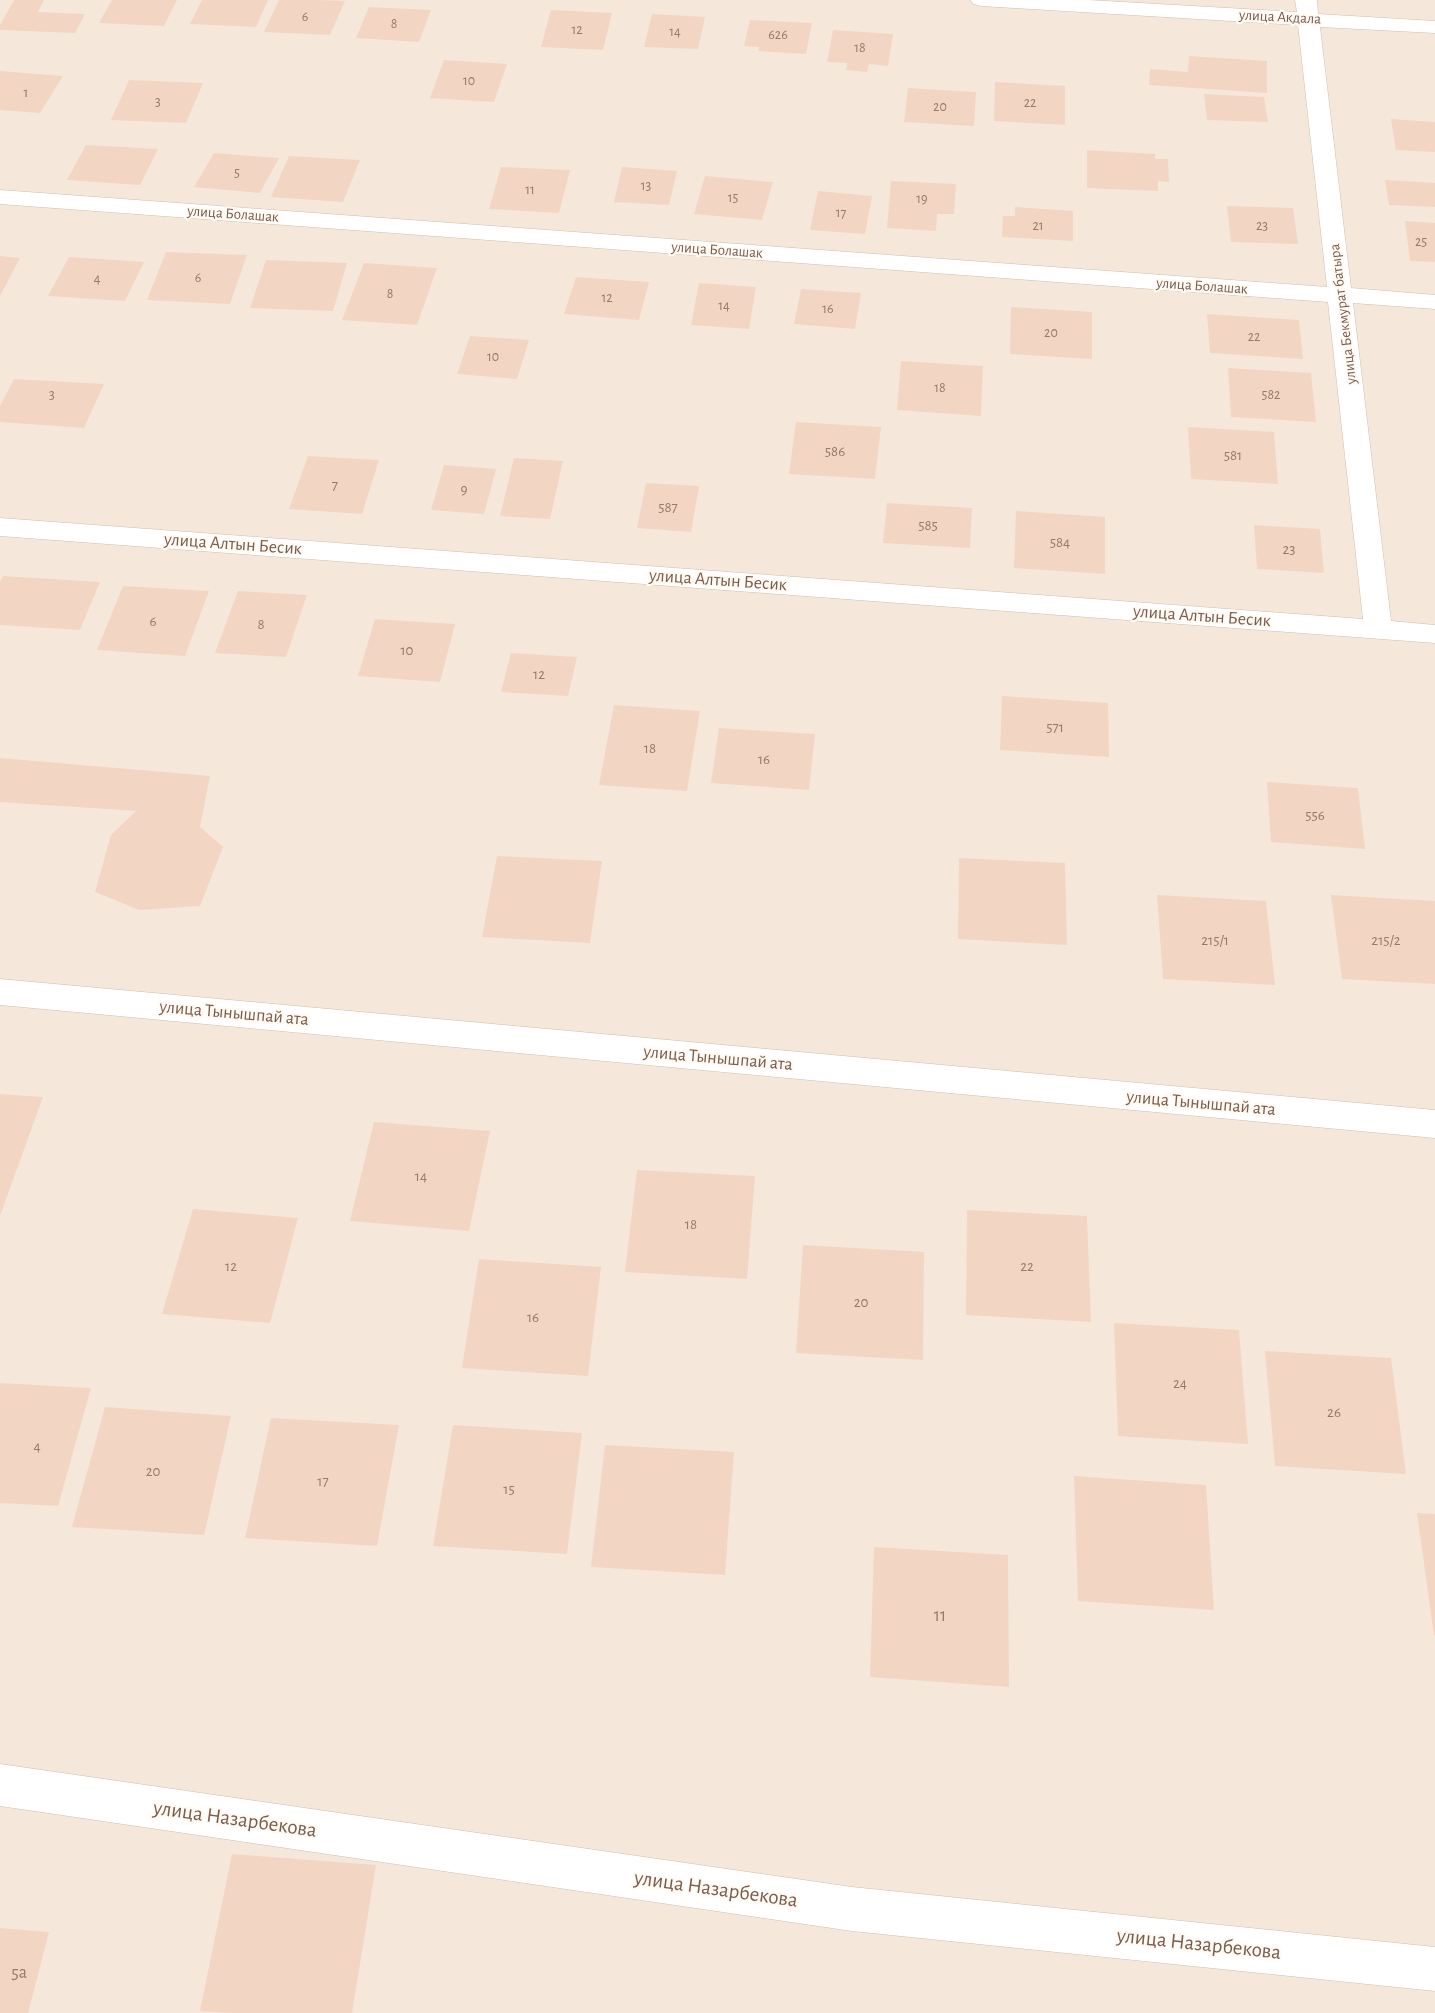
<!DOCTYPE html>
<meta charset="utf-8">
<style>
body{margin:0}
canvas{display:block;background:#fdf6ec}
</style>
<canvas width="1435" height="2013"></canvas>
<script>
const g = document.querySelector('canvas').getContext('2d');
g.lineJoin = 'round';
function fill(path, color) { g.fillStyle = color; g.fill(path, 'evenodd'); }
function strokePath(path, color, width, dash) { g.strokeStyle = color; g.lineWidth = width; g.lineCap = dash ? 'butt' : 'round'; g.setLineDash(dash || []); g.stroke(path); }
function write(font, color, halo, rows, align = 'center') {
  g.font = font + ' "Alegreya Sans",sans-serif'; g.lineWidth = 4.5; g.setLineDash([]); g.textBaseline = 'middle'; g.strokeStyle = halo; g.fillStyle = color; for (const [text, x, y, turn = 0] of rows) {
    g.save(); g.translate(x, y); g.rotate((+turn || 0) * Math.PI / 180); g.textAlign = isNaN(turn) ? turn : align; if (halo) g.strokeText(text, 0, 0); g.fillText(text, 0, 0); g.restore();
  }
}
fill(new Path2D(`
 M0,0H1435V2013H0Z`), '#f5e8da');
fill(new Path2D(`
 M14,0H44L38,12L85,14L75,33L0,30V25Z
 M112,0H177L164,26L99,23Z
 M202,0H268L256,27L190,24Z
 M279,0H319L345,1L330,35L264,32Z
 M369,7L431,10L419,42L356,38Z
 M551,10L612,13L603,50L541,47Z
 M652,14L705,17L698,49L644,47Z
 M750,20L812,23L806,54L758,51L759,47L744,46Z
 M833,30L893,34L888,66L869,64L867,72L846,70L847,63L827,62Z
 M1189,56L1267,61V93L1149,85L1150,69L1188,72Z
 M444,60L507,64L494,102L430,98Z
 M0,71L63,76L40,113L0,110Z
 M129,80L203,83L186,123L111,120Z
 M995,82L1065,86V125L994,121Z
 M908,88L976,92L974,126L904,122Z
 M1204,94L1264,97L1268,122L1207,120Z
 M1391,119L1435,122V152L1396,150Z
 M86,145L158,149L140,185L67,180Z
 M1087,150L1155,154V159H1168L1169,182L1158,181V191L1087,188Z
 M214,153L279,158L260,193L194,187Z
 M289,156L360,160L343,202L271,197Z
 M501,167L570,170L559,213L489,209Z
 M622,167L677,171L669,205L614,202Z
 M705,176L773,182L762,220L694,214Z
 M1385,180L1435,183V207L1389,205Z
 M891,181L956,184L954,214H937L936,231L887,228Z
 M818,191L872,196L865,234L810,230Z
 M1227,206L1293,208L1298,244L1231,242Z
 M1015,207L1073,211V241L1002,237L1003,216H1015Z
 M1405,221L1435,223V262L1410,261Z
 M166,252L247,255L230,304L147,300Z
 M0,256L20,258L0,296Z
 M69,257L144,262L125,301L48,296Z
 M266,260L347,263L333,311L250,308Z
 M364,263L437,268L417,325L342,320Z
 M576,277L649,282L639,320L564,314Z
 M699,283L756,287L749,329L691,325Z
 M801,289L861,293L855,329L794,324Z
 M1011,307L1092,312V359L1010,354Z
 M1207,314L1299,320L1303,359L1210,353Z
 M470,336L529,340L517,379L457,374Z
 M901,361L983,366L981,416L897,410Z
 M1228,368L1311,373L1316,422L1231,417Z
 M14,379L104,384L84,428L0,422V406Z
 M796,422L881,427L875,479L789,474Z
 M1188,427L1274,432L1278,484L1191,479Z
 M308,456L379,460L362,514L289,509Z
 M514,458L563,461L550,519L500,516Z
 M444,465L496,469L484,514L431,510Z
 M646,483L699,486L691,532L637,528Z
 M887,503L972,508L970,548L883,543Z
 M1016,511L1105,517V574L1014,568Z
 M1254,525L1320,529L1324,573L1257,569Z
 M3,576L100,582L80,630L0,625V582Z
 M123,586L209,591L185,656L97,650Z
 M238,591L307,595L286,657L215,653Z
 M375,619L455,624L440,682L358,676Z
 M511,653L577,657L568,696L501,692Z
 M1002,696L1108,703L1109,757L1000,750Z
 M614,705L700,711L687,791L599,785Z
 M719,728L815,734L809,790L711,783Z
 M0,758L210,776L200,827L223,847L200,906L139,910L95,892L111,835L136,811L0,802Z
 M1267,782L1358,788L1365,849L1271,842Z
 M497,856L602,861L590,943L482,937Z
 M959,858L1065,863L1067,945L958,939Z
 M1157,895L1266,901L1275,985L1163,979Z
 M1331,895L1435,901V984L1342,979Z
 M0,1094L43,1097L0,1216Z
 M374,1122L490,1131L469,1231L350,1221Z
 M637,1170L755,1176L747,1279L625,1272Z
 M193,1209L298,1218L270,1323L162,1314Z
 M967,1210L1087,1216L1091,1322L966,1315Z
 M803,1245L924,1252L923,1360L796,1353Z
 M479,1259L601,1267L588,1376L462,1368Z
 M1114,1323L1239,1330L1248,1444L1118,1436Z
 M1265,1351L1391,1358L1406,1474L1275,1466Z
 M0,1383L91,1388L58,1506L0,1503Z
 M105,1407L231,1416L204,1535L72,1527Z
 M271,1418L399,1425L377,1546L245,1538Z
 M453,1425L582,1433L567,1554L433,1546Z
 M605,1445L734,1452L725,1575L591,1567Z
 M1074,1476L1206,1485L1214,1610L1078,1601Z
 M1417,1513L1435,1514V1635L1434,1636Z
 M874,1547L1008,1555L1009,1687L870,1677Z
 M232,1854L376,1865L352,2013H231L200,2011Z
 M0,1928L49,1932L28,2013H0Z`), '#f3d5c3');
const minor = new Path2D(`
 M970,0H1088L1297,12L1295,0H1317L1318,14L1435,21V33L1320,27L1351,288L1435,295V309L1353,303L1391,621L1435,625V643L0,536V518L1363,619L1328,302L0,204V190L1327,287L1298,25L981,6L974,4Z
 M0,979L1435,1110V1138L0,1005Z
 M0,1764L852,1887L1435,1947V1991L852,1931L0,1806Z`);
strokePath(minor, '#d1beb0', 1);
fill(minor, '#fff');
write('14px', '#987a6a', null, [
 ["6",305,17],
 ["8",394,24],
 ["12",577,30],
 ["14",675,32],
 ["626",778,35],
 ["18",860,48],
 ["10",469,81],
 ["1",26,93],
 ["3",158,102],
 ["22",1030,103],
 ["20",940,107],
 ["5",237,173],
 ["13",646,186],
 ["11",530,190],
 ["15",733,198],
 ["19",922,199],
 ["17",841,213],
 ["21",1038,226],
 ["23",1262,226],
 ["25",1421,242],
 ["6",198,278],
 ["4",97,279],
 ["8",390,294],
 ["12",607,298],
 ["14",724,306],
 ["16",828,309],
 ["20",1051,333],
 ["22",1254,337],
 ["10",493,357],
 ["18",940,388],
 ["3",52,395],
 ["582",1271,395]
]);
write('15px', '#7a5c4d', '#fffaf3', [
 ["улица Акдала",1280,17,3],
 ["улица Болашак",233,214,4],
 ["улица Болашак",717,250,4],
 ["улица Болашак",1202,286,4],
 ["улица Бекмурат батыра",1343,314,-97]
]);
write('15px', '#987a6a', null, [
 ["586",835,451],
 ["581",1233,455],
 ["7",335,485],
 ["9",464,489],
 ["587",668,507],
 ["585",928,525],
 ["584",1060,542],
 ["23",1289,549],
 ["6",153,621],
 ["8",261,624],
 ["10",407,650],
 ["12",539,674],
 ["571",1055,727],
 ["18",650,748],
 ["16",764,759],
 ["556",1315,815],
 ["215/1",1215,940],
 ["215/2",1386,940],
 ["14",421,1176],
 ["18",691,1224],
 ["12",231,1266],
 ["22",1027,1266],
 ["20",861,1302],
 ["16",533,1317],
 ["24",1180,1383],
 ["26",1334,1412],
 ["4",37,1446],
 ["20",153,1471],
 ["17",323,1481],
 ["15",509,1489]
]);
write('18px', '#7a5c4d', '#fffaf3', [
 ["улица Алтын Бесик",233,544,4],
 ["улица Алтын Бесик",718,580,4],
 ["улица Алтын Бесик",1202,616,4],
 ["улица Тынышпай ата",234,1013,5],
 ["улица Тынышпай ата",718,1058,5],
 ["улица Тынышпай ата",1201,1103,5]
]);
write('18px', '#987a6a', null, [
 ["11",940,1616],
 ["5а",19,1973]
]);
write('21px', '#7a5c4d', '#fffaf3', [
 ["улица Назарбекова",235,1819,8],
 ["улица Назарбекова",716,1889,8],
 ["улица Назарбекова",1199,1944,6]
]);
</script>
